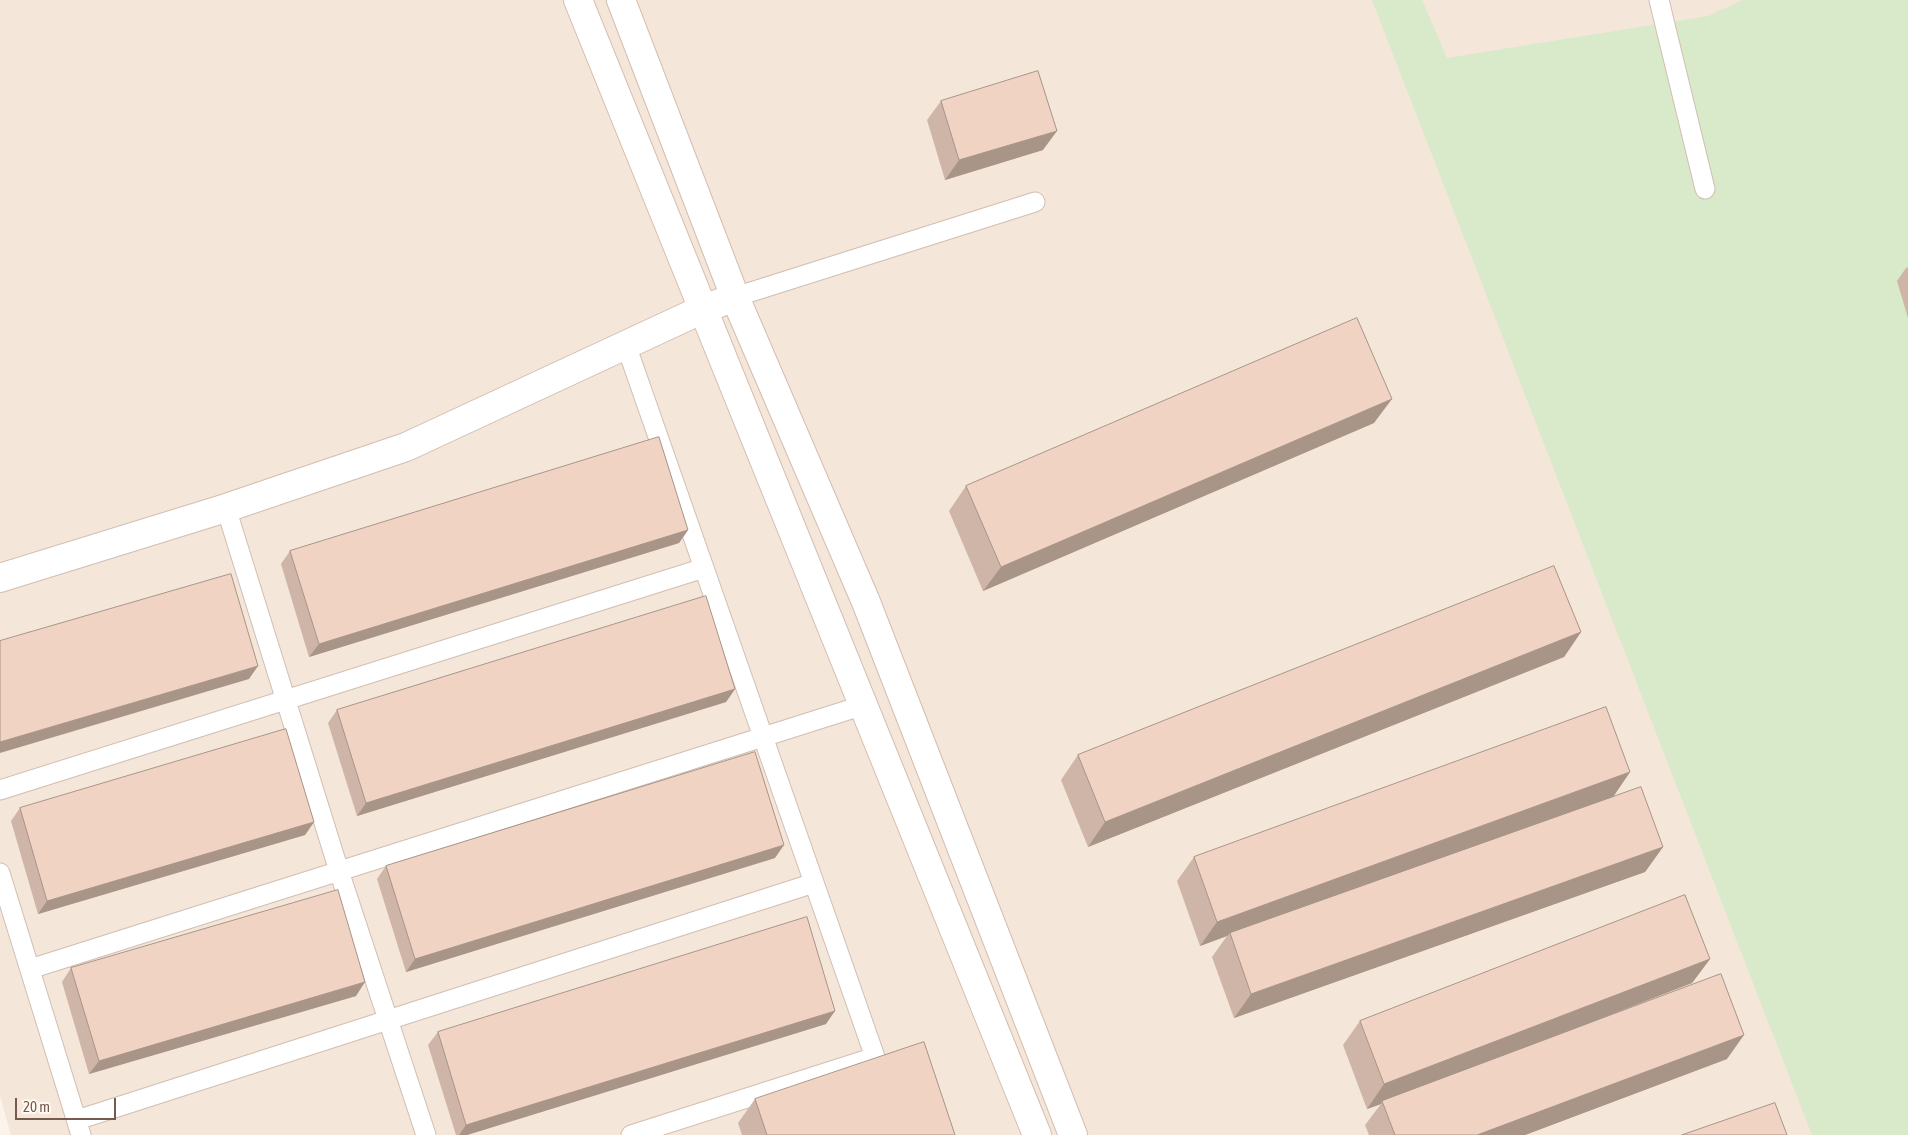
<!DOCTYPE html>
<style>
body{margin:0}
#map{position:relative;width:1908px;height:1135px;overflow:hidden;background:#fcf4eb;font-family:"Asap Condensed",sans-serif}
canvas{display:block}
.scale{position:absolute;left:15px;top:1098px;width:101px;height:22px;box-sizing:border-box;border:2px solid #775a4e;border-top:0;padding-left:6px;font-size:15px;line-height:18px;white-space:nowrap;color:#775a4e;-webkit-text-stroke:4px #fff9f1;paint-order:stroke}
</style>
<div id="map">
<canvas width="1908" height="1135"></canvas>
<div class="scale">20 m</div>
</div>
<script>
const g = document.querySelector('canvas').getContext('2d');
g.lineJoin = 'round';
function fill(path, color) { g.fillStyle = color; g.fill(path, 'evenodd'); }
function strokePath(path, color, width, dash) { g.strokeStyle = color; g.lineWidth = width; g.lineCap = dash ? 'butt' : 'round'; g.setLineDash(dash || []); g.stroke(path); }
fill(new Path2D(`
 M0,0H1908V1135H11L0,1096Z`), '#f4e6d9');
fill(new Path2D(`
 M1372,0H1422L1447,58L1708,16L1743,0H1908V1135H1812Z`), '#d8eac9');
const lane = new Path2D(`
 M1659,0L1705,189
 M735,297L1035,202
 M626,345L875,1057L631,1135
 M226,508L339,871L426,1135
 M0,790L704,568
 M0,873L81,1135
 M30,969L864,705
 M77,1120L814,883`);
const street = new Path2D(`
 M0,578L226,508L406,447L701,310L735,297`);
const secondary = new Path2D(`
 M578,0C728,379 885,756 1037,1135
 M621,0L735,297L866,602L1073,1135`);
strokePath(lane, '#d1beb2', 21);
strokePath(street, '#d1beb2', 30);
strokePath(secondary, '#d4beb0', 30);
strokePath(lane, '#fff', 19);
strokePath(street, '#fff', 28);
strokePath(secondary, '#fff', 28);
fill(new Path2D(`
 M941,101L1043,150L945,180L927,120Z
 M1908,267V318L1897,281L1906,268Z
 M1374,423L983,591L949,511L966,486Z
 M688,530L679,543L309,657L281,564L290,551Z
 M1581,632L1564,657L1088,847L1061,780L1078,755Z
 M735,689L726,702L357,816L328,723L337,710Z
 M1630,772L1613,797L1663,847L1645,872L1234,1018L1212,957L1227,936L1200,946L1177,881L1194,857Z
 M20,808L314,822L305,835L38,914L11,821Z
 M775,858L406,972L377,879L386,866Z
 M1710,959L1692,983L1571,1030L1727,1059L1525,1135H1369L1365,1125L1381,1104L1367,1109L1343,1045L1360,1021Z
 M71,968L356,996L89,1074L62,982Z
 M826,1024L467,1135H456L428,1045L438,1032Z
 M755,1099L955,1135H742L738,1123Z`), '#cfb5a8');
fill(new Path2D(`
 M1057,131L1043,150L945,180L959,160Z
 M1392,399L1374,423L983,591L1001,567Z
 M688,530L679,543L309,657L319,644Z
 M1581,632L1564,657L1088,847L1105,822Z
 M258,666L249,679L0,753V742Z
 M735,689L726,702L357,816L366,803Z
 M1630,772L1613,797L1230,933L1227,936L1200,946L1217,922Z
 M314,822L305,835L38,914L47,901Z
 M784,845L775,858L406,972L415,959Z
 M1663,847L1645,872L1234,1018L1251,994Z
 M1710,959L1692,983L1383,1103L1382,1101L1381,1104L1367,1109L1384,1084Z
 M365,982L356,996L89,1074L99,1061Z
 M835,1011L826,1024L467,1135H459L466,1125Z
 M1744,1035L1727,1059L1525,1135H1477Z`), '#a99488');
const building = new Path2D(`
 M1038,71L1057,131L959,160L941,101Z
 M1357,318L1392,399L1001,567L966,486Z
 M659,437L688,530L319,644L290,551Z
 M1554,566L1581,632L1105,822L1078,755Z
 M231,574L258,666L0,742V641Z
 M706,596L735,689L366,803L337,710Z
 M1606,707L1630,772L1217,922L1194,857Z
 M286,729L314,822L47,901L20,808Z
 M755,752L784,845L415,959L386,866Z
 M1641,787L1663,847L1251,994L1230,933Z
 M338,890L365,982L99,1061L71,968Z
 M1685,895L1710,959L1384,1084L1360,1021Z
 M807,917L835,1011L466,1125L438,1032Z
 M1721,974L1744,1035L1477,1135H1395L1382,1101Z
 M924,1042L955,1135H767L755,1099Z
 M1775,1103L1787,1135H1682Z`);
fill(building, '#f1d3c3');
strokePath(building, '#a99488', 1);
</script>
